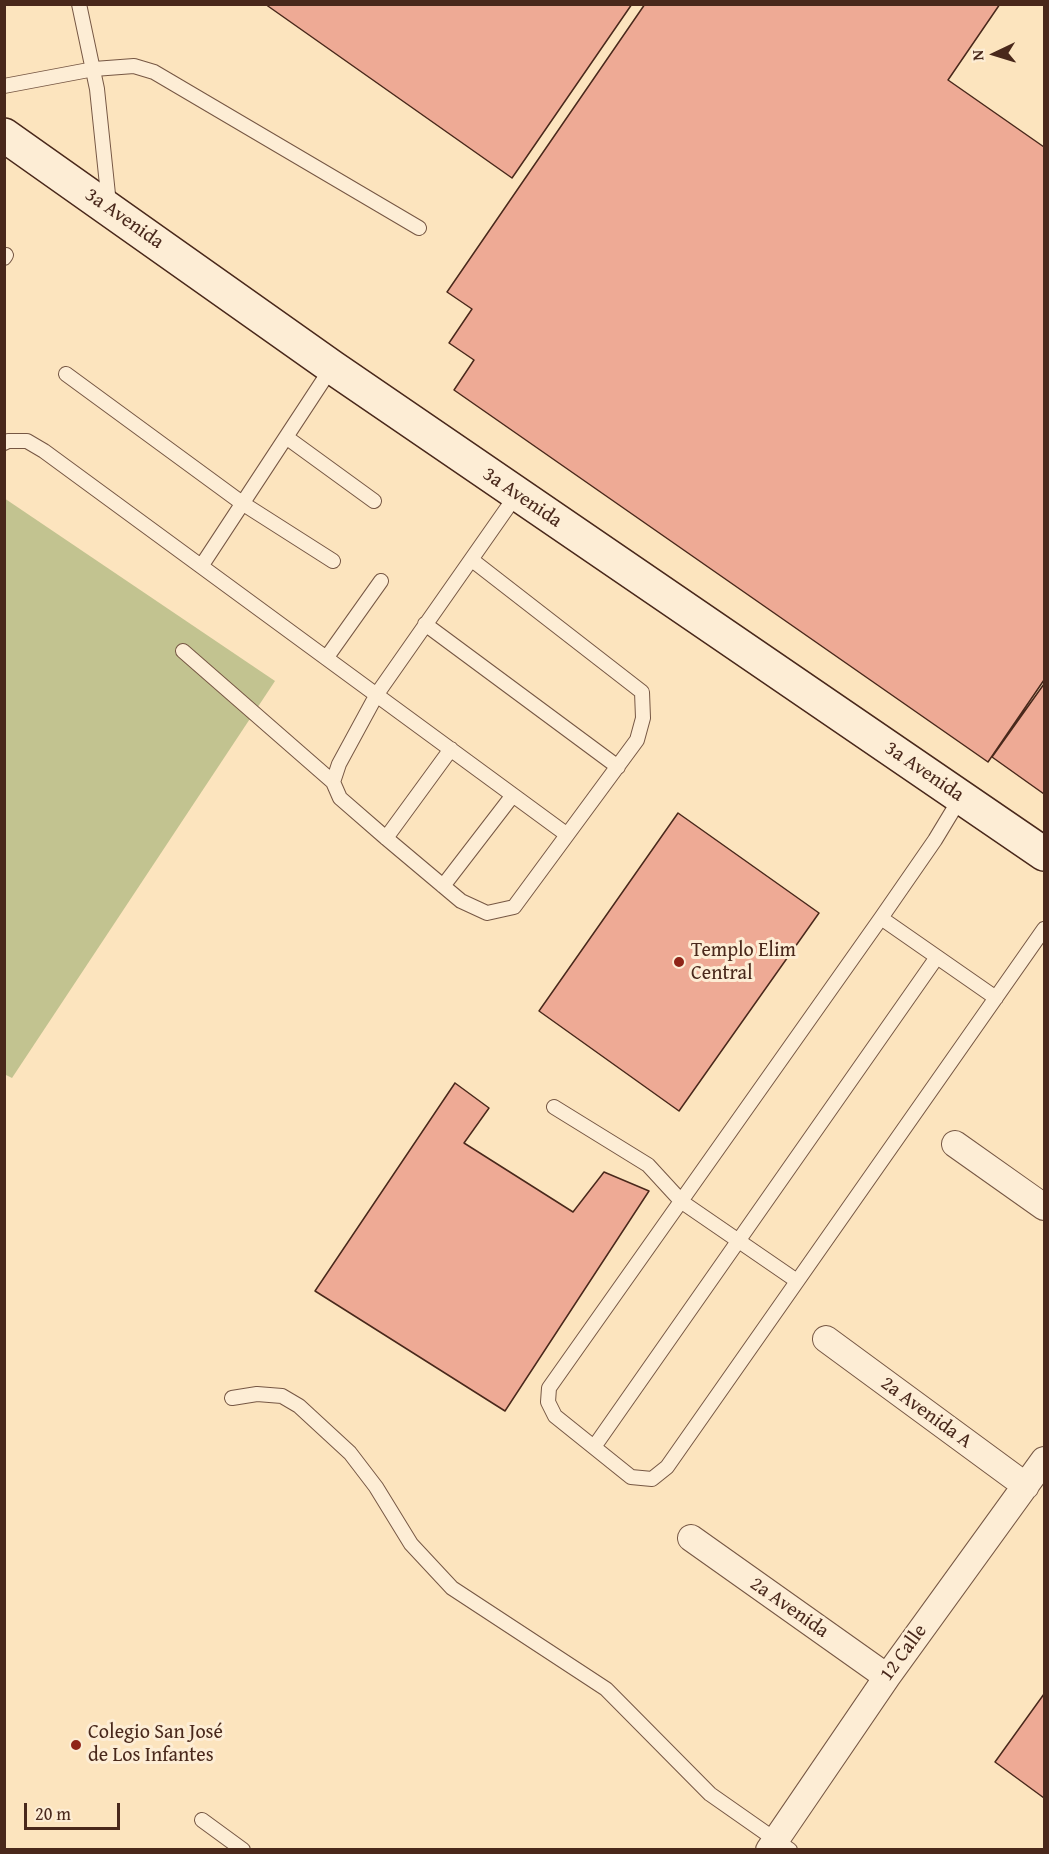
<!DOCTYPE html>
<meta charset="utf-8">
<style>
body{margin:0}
#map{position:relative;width:1049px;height:1854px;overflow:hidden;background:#fce4be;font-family:"Gentium Book Plus",serif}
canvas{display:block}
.frame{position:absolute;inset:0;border:6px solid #49281b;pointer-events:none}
.north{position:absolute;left:965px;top:24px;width:60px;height:60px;-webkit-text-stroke:4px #fdedd5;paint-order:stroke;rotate:266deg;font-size:16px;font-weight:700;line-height:24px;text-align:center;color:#49281b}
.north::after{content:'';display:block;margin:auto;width:21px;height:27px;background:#49281b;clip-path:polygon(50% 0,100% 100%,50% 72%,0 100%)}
.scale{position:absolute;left:24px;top:1803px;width:96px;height:27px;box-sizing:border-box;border:3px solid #49281b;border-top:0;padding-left:8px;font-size:18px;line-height:21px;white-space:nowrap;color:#49281b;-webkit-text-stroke:4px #fdedd5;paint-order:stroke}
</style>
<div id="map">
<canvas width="1049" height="1854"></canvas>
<div class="frame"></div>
<div class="north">N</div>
<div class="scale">20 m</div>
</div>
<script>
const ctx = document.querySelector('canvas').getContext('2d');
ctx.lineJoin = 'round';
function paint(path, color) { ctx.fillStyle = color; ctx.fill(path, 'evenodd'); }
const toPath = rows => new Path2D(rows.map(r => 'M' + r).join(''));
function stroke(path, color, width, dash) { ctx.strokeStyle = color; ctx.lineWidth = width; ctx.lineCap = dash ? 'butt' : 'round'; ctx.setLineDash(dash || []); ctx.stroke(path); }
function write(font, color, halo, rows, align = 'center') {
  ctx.font = font + ' "Gentium Book Plus",serif'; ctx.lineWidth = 6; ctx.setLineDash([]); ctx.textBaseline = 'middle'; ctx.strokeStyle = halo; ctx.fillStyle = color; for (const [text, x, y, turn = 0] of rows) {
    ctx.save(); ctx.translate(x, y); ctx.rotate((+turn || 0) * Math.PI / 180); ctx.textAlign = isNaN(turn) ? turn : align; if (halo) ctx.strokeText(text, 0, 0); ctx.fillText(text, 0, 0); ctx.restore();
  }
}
const green = toPath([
 [4,498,275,681,12,1078,4,1074]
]);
const building = toPath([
 [265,4,632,4,512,178,265,4],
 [645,4,1000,4,948,80,1044,147,1044,680,988,762,454,390,474,360,449,343,472,309,447,292,645,4],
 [1044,684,1044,794,992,757,1044,684],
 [678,813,819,913,679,1111,539,1011,678,813],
 [455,1083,489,1108,464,1143,573,1212,604,1172,649,1191,505,1411,315,1291,455,1083],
 [1044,1694,1044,1798,995,1762,1044,1694]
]);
const lane = toPath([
 [79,4,97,89,109,204],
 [4,86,94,69,134,66,154,72,419,228],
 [4,258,6,255],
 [66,374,242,503,333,561],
 [286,437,374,501],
 [4,443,8,441,27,441,44,451,566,834],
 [472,560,642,692,643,718,637,740,514,907,487,913,461,901,386,838,340,798,333,782,339,764,377,694,517,494],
 [202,565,332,367],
 [425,624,618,767],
 [183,651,333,782],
 [327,657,381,581],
 [961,797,935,840,881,918,549,1388,548,1402,555,1416,631,1477,652,1479,667,1467,1044,929],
 [386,838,451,749],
 [443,886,513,795],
 [881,918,996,998],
 [554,1107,648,1165,682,1202,797,1281],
 [232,1398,257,1394,282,1396,299,1406,350,1453,376,1487,411,1544,452,1588,606,1689,710,1794,790,1850],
 [594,1447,937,957],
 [202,1820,243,1850]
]);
const street = toPath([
 [955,1144,1044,1207],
 [826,1339,1026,1486],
 [691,1538,887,1677],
 [769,1850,887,1677,1044,1460]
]);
const secondary = toPath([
 [4,135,332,367,1044,854]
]);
const markers = [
 [679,962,6,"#8f2418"],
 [76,1745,6,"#8f2418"]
];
const streetNames = [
 ["3a Avenida",124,219,35],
 ["3a Avenida",522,498,34],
 ["3a Avenida",924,772,34],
 ["2a Avenida A",926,1413,36],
 ["2a Avenida",789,1608,35],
 ["12 Calle",904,1653,-54]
];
const poiNames = [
 ["Templo Elim",691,951],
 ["Central",691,974],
 ["Colegio San José",88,1733],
 ["de Los Infantes",88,1756]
];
paint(green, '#c2c390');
paint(building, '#eeaa95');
stroke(building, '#49281b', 1.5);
stroke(lane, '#765744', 16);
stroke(street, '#765744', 28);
stroke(secondary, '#49281b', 36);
stroke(lane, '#fdedd5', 14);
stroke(street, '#fdedd5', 26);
stroke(secondary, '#fdedd5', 33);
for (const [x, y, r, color] of markers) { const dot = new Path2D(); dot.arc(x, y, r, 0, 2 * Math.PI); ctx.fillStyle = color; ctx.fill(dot); stroke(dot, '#fdedd5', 2); }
write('20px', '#49281b', '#fdedd5', streetNames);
write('20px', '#49281b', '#fdedd5', poiNames, 'left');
</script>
